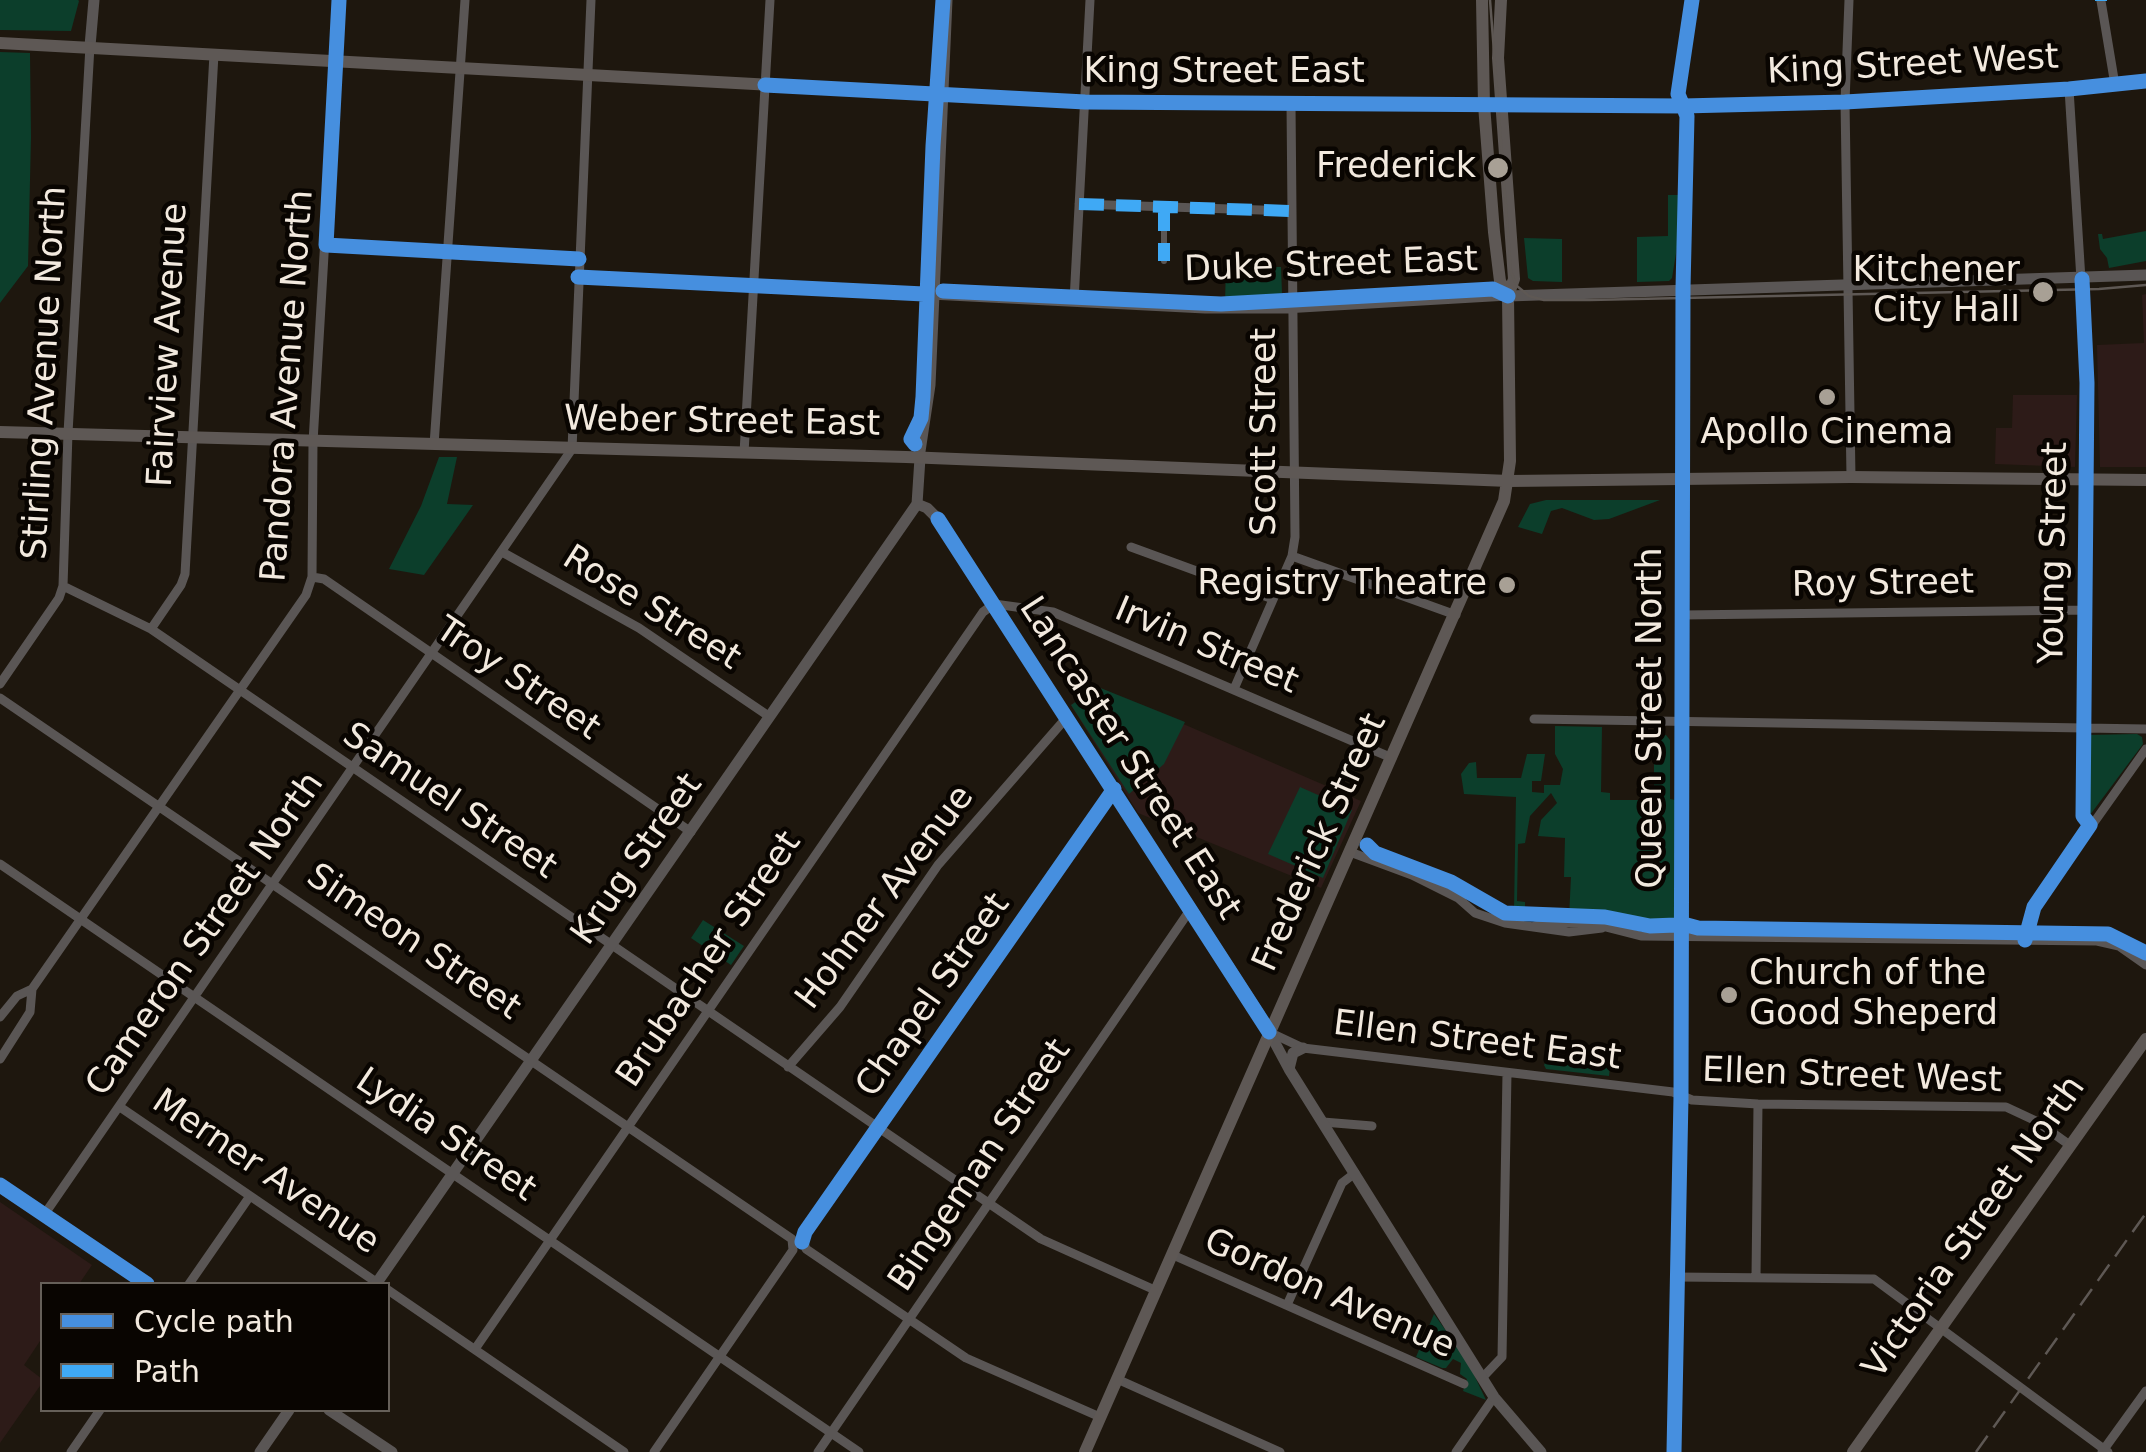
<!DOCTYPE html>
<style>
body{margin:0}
#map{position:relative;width:2146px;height:1452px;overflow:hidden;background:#1e170e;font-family:"DejaVu Sans",sans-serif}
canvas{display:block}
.legend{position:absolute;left:40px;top:1282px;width:350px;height:130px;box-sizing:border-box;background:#090501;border:2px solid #666059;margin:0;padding:12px 18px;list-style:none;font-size:30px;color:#f2e9de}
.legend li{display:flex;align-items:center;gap:20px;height:50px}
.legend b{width:50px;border:2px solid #666059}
</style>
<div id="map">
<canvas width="2146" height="1452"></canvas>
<ul class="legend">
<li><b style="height:12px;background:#468fdf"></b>Cycle path</li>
<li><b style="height:12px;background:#3fa9f5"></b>Path</li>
</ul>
</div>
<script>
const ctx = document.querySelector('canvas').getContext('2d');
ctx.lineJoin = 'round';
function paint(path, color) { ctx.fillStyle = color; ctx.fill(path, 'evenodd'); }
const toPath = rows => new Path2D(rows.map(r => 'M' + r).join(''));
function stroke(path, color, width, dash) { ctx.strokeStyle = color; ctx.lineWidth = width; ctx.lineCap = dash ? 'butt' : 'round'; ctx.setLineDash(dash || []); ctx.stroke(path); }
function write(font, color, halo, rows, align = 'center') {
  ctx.font = font + ' "DejaVu Sans",sans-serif'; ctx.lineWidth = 9; ctx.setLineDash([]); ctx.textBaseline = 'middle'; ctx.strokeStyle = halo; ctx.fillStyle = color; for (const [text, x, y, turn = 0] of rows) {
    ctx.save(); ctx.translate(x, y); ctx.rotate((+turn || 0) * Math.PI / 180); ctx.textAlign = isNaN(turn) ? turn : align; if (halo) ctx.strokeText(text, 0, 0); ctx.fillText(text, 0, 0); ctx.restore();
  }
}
const education = toPath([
 [2146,294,2146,467,2100,467,2097,345,2144,343,2142,295],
 [2013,395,2077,395,2075,467,1995,464,1996,428,2012,428],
 [1098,687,1361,801,1321,888,1138,813,1071,705],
 [0,1202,92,1265,79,1284,42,1284,42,1338,24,1365,42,1379,42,1383,0,1443]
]);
const green = toPath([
 [0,0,78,0,79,1,71,31,0,30],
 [0,52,30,53,31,137,28,266,0,303],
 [1668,195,1679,195,1679,235,1672,278,1669,281,1637,282,1637,237,1668,236],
 [2146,231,2146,261,2109,268,2107,258,2100,249,2098,234,2102,234,2103,239],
 [1524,238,1562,239,1562,282,1533,281,1528,278],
 [1226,266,1281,267,1282,293,1276,296,1242,296,1225,302],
 [439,457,457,457,447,504,473,505,424,575,389,569,421,506],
 [1546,500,1660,500,1609,519,1594,520,1562,508,1551,511,1542,534,1518,527,1530,504],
 [1098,687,1185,722,1164,764,1129,794,1071,705],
 [1555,726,1602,727,1601,792,1610,793,1610,800,1654,800,1654,737,1666,735,1670,740,1670,799,1675,800,1674,918,1671,925,1650,926,1605,917,1569,917,1571,877,1564,877,1565,838,1538,836,1541,820,1557,803,1551,793,1530,816,1525,843,1518,844,1517,901,1525,902,1525,913,1510,911,1514,909,1516,797,1464,794,1461,774,1469,763,1476,762,1477,778,1521,778,1527,754,1545,754,1541,781,1532,781,1532,792,1544,793,1544,785,1560,785,1563,769,1555,754],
 [2137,734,2142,737,2143,744,2090,815,2086,811,2089,735],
 [1300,787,1352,810,1323,878,1268,854],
 [703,920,744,946,731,965,691,938],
 [1584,1051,1594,1055,1610,1067,1609,1076,1546,1069,1544,1065,1549,1056,1558,1059],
 [1434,1314,1467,1360,1486,1400,1463,1391,1467,1379,1460,1374,1461,1363,1453,1359,1446,1368,1442,1368,1416,1357]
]);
const pedestrian = toPath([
 [1164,206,1164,261]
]);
const minor = toPath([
 [1849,0,1845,102,1851,477],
 [2101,1,2115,85],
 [2069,89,2087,375,2083,816,2090,825],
 [1079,204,1291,211],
 [326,245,579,259],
 [578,277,1205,309,1284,309,1508,296],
 [1074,301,1090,0],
 [434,445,465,0],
 [744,453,770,0],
 [920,458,931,385,948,0],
 [1131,547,1273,599],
 [502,552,639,628,770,717],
 [1292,556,1456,615],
 [312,577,324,579,691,832],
 [63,586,151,629,1041,1239,1157,1291],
 [1683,615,2084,610],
 [151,629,181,585,185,574,214,54],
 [0,684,59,598,63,586,68,433,90,46],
 [1234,689,1292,556,1295,537,1291,104],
 [0,698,792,1239,793,1250,654,1452],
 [1534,719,2146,729],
 [1350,852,1412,875,1462,900],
 [0,864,859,1452],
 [1458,898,1475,913,1505,923,1569,932,1602,928],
 [1535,926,1548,922,1590,923,1641,936,2097,941,2119,946,2146,965],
 [2025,940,2034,907,2146,749],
 [0,1017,17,996,32,989,306,595,312,577,313,442,339,0],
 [1269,1032,1303,1048,1673,1092,1692,1100,1758,1104,2006,1107,2036,1121,2071,1146],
 [0,1059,30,1012,32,989],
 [788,1067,840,1007,938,865,1067,717],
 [120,1107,379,1284],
 [1323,1122,1372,1126],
 [44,1215,572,449,591,0],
 [1173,1255,1464,1384],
 [1677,1277,1874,1279,2108,1452],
 [1756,1277,1758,1104],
 [189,1284,250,1196],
 [388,1290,624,1452],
 [1287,1305,1342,1183,1355,1173],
 [475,1349,983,612,994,604,1053,612,1392,758],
 [1483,1377,1502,1357,1507,1073],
 [1117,1379,1280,1452],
 [1100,1417,966,1358,806,1249,802,1236,1114,789],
 [71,1452,100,1410],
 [818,1452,1190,910],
 [1456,1452,1494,1397],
 [2102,1452,2146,1391]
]);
const tertiary = toPath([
 [90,46,94,0],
 [1508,296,2146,275],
 [917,504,927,508,938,519,994,604,1260,1015,1289,1069,1494,1397,1541,1452],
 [1289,1069,1293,1053,1303,1048],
 [0,1185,147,1284],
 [376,1284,917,504,920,458],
 [329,1410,392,1452],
 [260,1452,289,1410],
 [1674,1452,1681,1097,1683,288,1687,116,1678,94,1692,0]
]);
const secondary = toPath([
 [1482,0,1484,105,1494,232,1500,281,1508,296],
 [0,43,1085,102,1683,106,1845,102,2069,89,2146,81],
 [0,432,906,457,1509,481,1851,477,2146,480],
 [1085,1452,1504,501,1510,461,1508,296,1514,279,1498,58,1501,0],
 [1853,1452,2146,1039]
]);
const tram = toPath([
 [1490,0,1511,272,1517,286,1529,296,1544,300,1590,300,2099,289,2146,285]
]);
const rail = toPath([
 [1976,1452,2146,1213]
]);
const quiet = toPath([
 [2101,0,2101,1],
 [1079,204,1291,211],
 [1164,206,1164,261]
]);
const cycleway = toPath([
 [339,0,326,245,579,259],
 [765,85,1085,102,1683,106,1845,102,2069,89,2146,81],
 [578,277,924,294],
 [943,291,1221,304,1493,289,1508,296],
 [915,444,911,439,921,418,923,397,933,146,943,0],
 [938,519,1269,1032],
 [1367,845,1375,853,1451,882,1505,913,1605,917,1650,926,1676,925],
 [1687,925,1698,928,2108,934,2146,953],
 [2025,940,2034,907,2090,825,2083,816,2087,383,2082,279],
 [0,1185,147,1284],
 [802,1242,805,1232,1114,789],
 [1674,1452,1681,1097,1683,288,1687,116,1678,94,1692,0]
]);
const markers = [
 [1498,168,12,"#a8a095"],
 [2043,292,12,"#a8a095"],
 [1827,397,10,"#a8a095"],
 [1507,585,10,"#a8a095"],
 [1729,995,10,"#a8a095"]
];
const streetNames = [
 ["King Street West",1913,66,-3],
 ["King Street East",1224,73],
 ["Duke Street East",1331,266,-2],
 ["Fairview Avenue",169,345,-87],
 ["Stirling Avenue North",46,373,-87],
 ["Pandora Avenue North",289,386,-86],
 ["Weber Street East",722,423,1],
 ["Scott Street",1266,432,-90],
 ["Young Street",2055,553,-89],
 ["Roy Street",1883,585,-1],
 ["Rose Street",651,609,32],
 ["Irvin Street",1206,647,23],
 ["Troy Street",517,680,34],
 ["Queen Street North",1652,718,-90],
 ["Lancaster Street East",1129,759,57],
 ["Samuel Street",449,802,34],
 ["Frederick Street",1321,843,-66],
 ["Krug Street",638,860,-55],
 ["Hohner Avenue",886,898,-53],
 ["Cameron Street North",206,935,-55],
 ["Simeon Street",413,943,34],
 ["Brubacher Street",710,960,-56],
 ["Chapel Street",934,996,-55],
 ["Ellen Street East",1477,1042,7],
 ["Ellen Street West",1852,1077,2],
 ["Lydia Street",445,1136,34],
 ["Bingeman Street",981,1166,-56],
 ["Merner Avenue",265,1173,34],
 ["Victoria Street North",1975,1228,-55],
 ["Gordon Avenue",1329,1295,24]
];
const poiNames = [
 ["Frederick",1476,168],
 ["Kitchener",2020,272],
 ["City Hall",2020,312],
 ["Apollo Cinema",1827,434,"center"],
 ["Registry Theatre",1487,585],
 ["Church of the",1749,975,"left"],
 ["Good Sheperd",1749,1015,"left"]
];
paint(education, '#2d1b18');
paint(green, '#0c3e2b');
stroke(pedestrian, '#5a5655', 6);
stroke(minor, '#5a5655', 9);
stroke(tertiary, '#5a5655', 11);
stroke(secondary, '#5e5855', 12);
stroke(tram, '#5e5854', 2.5);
stroke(rail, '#5e5854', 2.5, [20, 10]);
stroke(quiet, '#3fa9f5', 12, [25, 12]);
stroke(cycleway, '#468fdf', 15);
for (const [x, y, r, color] of markers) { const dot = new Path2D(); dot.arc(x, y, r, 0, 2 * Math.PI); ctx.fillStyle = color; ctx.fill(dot); stroke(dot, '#090501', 4); }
write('35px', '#f2e9de', '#090501', streetNames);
write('35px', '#f2e9de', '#090501', poiNames, 'right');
</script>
